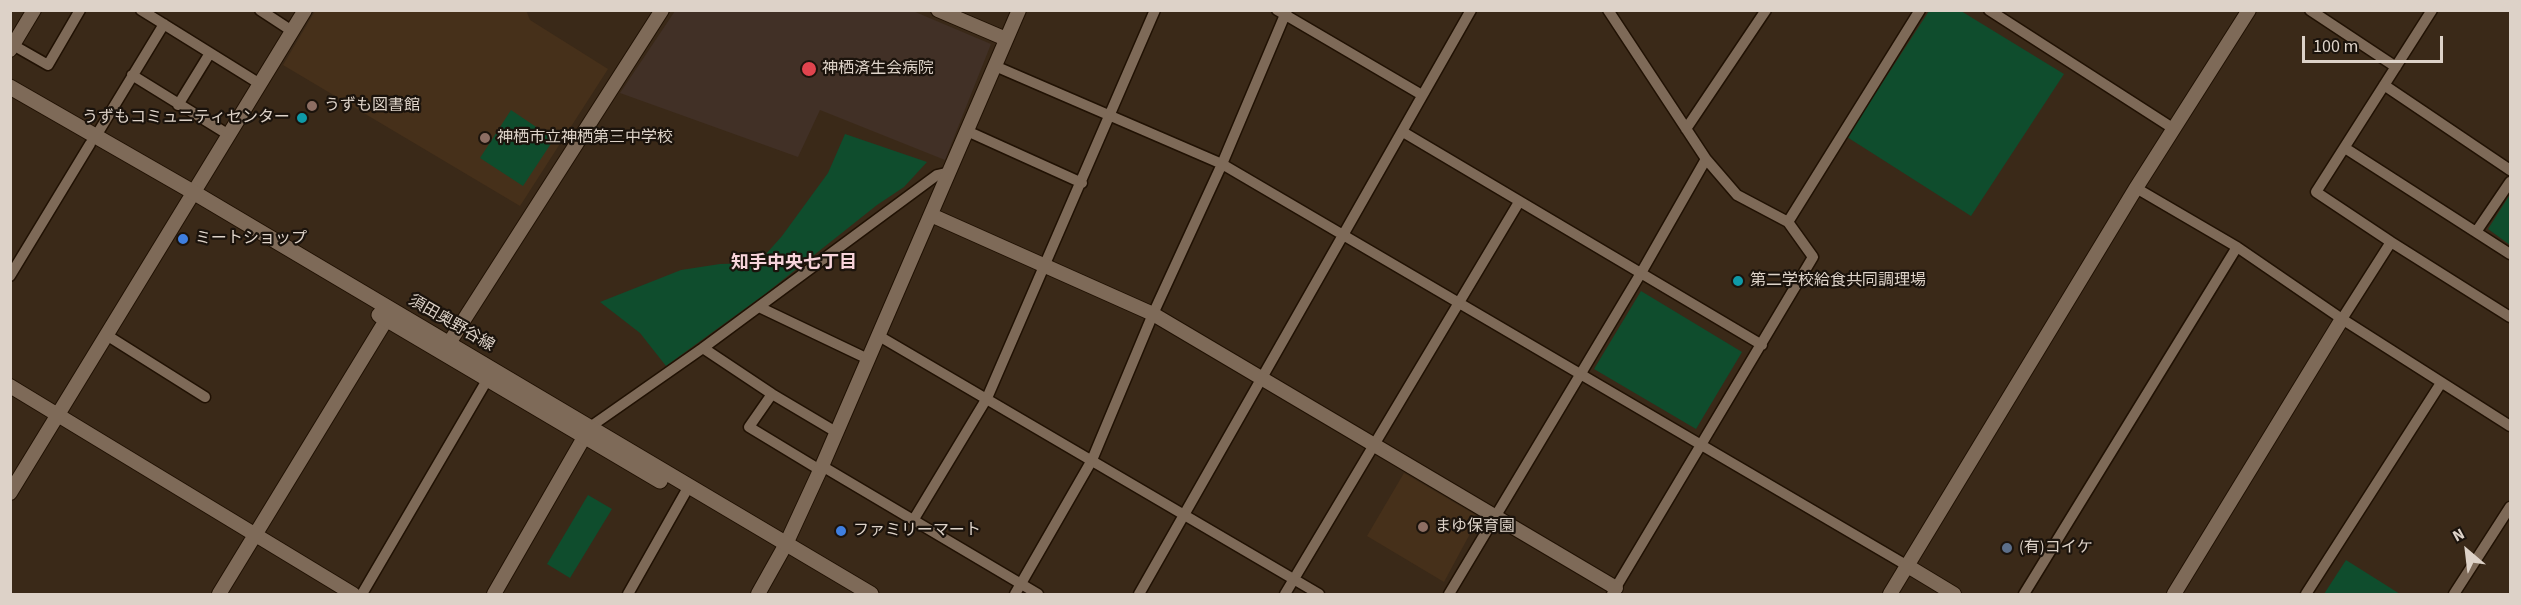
<!DOCTYPE html>
<meta charset="utf-8">
<style>
body{margin:0}
#map{position:relative;width:2521px;height:605px;overflow:hidden;background:#3a2918;font-family:"Source Sans 3",sans-serif}
canvas{display:block}
.frame{position:absolute;inset:0;border:12px solid #ddd2c8;pointer-events:none}
.north{position:absolute;left:2437px;top:521px;width:60px;height:60px;-webkit-text-stroke:4px #1b130c;paint-order:stroke;rotate:332deg;font-size:16px;font-weight:700;line-height:24px;text-align:center;color:#ddd2c8}
.north::after{content:'';display:block;margin:auto;width:21px;height:27px;background:#ddd2c8;clip-path:polygon(50% 0,100% 100%,50% 72%,0 100%)}
.scale{position:absolute;left:2302px;top:36px;width:141px;height:27px;box-sizing:border-box;border:3px solid #ddd2c8;border-top:0;padding-left:8px;font-size:18px;line-height:21px;white-space:nowrap;color:#ddd2c8;-webkit-text-stroke:4px #1b130c;paint-order:stroke}
</style>
<div id="map">
<canvas width="2521" height="605"></canvas>
<div class="frame"></div>
<div class="north">N</div>
<div class="scale">100 m</div>
</div>
<script>
const ctx = document.querySelector('canvas').getContext('2d');
ctx.lineJoin = 'round';
function paint(path, color) { ctx.fillStyle = color; ctx.fill(path, 'evenodd'); }
const toPath = rows => new Path2D(rows.map(r => 'M' + r).join(''));
function stroke(path, color, width, dash) { ctx.strokeStyle = color; ctx.lineWidth = width; ctx.lineCap = dash ? 'butt' : 'round'; ctx.setLineDash(dash || []); ctx.stroke(path); }
function write(font, color, halo, rows, align = 'center') {
  ctx.font = font + ' "Source Sans 3","Noto Sans JP",sans-serif'; ctx.lineWidth = 4.5; ctx.setLineDash([]); ctx.textBaseline = 'middle'; ctx.strokeStyle = halo; ctx.fillStyle = color; for (const [text, x, y, turn = 0] of rows) {
    ctx.save(); ctx.translate(x, y); ctx.rotate((+turn || 0) * Math.PI / 180); ctx.textAlign = isNaN(turn) ? turn : align; if (halo) ctx.strokeText(text, 0, 0); ctx.fillText(text, 0, 0); ctx.restore();
  }
}
const built = toPath([
 [526,10,530,20,608,69,520,206,283,65,315,11],
 [1404,473,1479,517,1444,582,1367,536]
]);
const medical = toPath([
 [675,11,913,11,991,44,945,160,820,110,798,157,620,93]
]);
const green = toPath([
 [1929,11,1961,11,2064,74,1971,216,1847,137],
 [511,110,554,139,523,186,480,158],
 [845,134,927,162,904,187,877,205,765,294,666,366,640,333,600,302,681,270,720,264,758,263,782,236,828,173],
 [2509,196,2510,197,2510,245,2488,229],
 [1641,291,1742,352,1696,429,1594,369],
 [588,495,612,509,570,578,547,564],
 [2346,560,2400,594,2324,594]
]);
const minor = toPath([
 [141,10,260,84],
 [260,10,292,31],
 [1277,10,1422,95],
 [1608,10,1706,159,1737,195,1788,222,1813,257,1612,594],
 [1989,10,2174,129],
 [2310,10,2396,67],
 [2432,10,2316,192,2391,242,2510,317],
 [13,45,48,65,80,10],
 [995,66,1222,164,1906,565],
 [132,75,229,135],
 [2384,85,2510,170],
 [178,105,210,53],
 [1686,129,1766,10],
 [967,131,1082,183],
 [1403,132,1762,345],
 [96,136,164,24],
 [2345,148,2510,254],
 [2136,188,2237,247,2342,319,2510,426],
 [1788,222,1920,10],
 [2476,232,2510,182],
 [10,276,90,144],
 [759,307,868,359],
 [2342,319,2391,242],
 [108,336,205,397],
 [879,336,1319,594],
 [703,348,772,394,836,432],
 [772,394,749,427,820,470],
 [590,427,703,348,937,175,950,172],
 [822,466,1038,594],
 [914,519,987,398,1155,10],
 [362,594,490,375],
 [628,594,689,486],
 [1015,594,1092,460,1153,314,1222,164,1287,10],
 [1139,594,1471,10],
 [1285,594,1519,202],
 [1449,594,1641,273,1706,159],
 [2024,594,2237,247],
 [2306,594,2441,383],
 [2454,594,2510,507]
]);
const tertiary = toPath([
 [938,10,1006,39],
 [10,50,34,10],
 [931,215,1153,314,1616,588],
 [444,351,662,10],
 [10,386,353,594],
 [10,493,305,10],
 [1906,565,1954,594],
 [219,594,391,312],
 [494,594,590,427],
 [758,594,786,544,822,466,1019,10],
 [1890,594,2136,188,2249,10],
 [2174,594,2342,319]
]);
const secondary = toPath([
 [10,87,193,192,871,594],
 [379,315,660,481]
]);
const markers = [
 [809,69,8,"#e0444e"],
 [312,106,6,"#8d6e63"],
 [302,118,6,"#0f9aa8"],
 [485,138,6,"#8d6e63"],
 [183,239,6,"#3f7fe0"],
 [1738,281,6,"#0f9aa8"],
 [1423,527,6,"#8d6e63"],
 [841,531,6,"#3f7fe0"],
 [2007,548,6,"#5c6f8a"]
];
const poiNames = [
 ["神栖済生会病院",822,69],
 ["うずも図書館",324,106],
 ["うずもコミュニティセンター",290,118,"right"],
 ["神栖市立神栖第三中学校",497,138],
 ["ミートショップ",195,239],
 ["第二学校給食共同調理場",1750,281],
 ["まゆ保育園",1435,527],
 ["ファミリーマート",853,531],
 ["(有)コイケ",2019,548]
];
const streetNames = [
 ["須田奥野谷線",451,324,30]
];
const neighbourhoodNames = [
 ["知手中央七丁目",794,264]
];
paint(built, '#46301a');
paint(medical, '#413026');
paint(green, '#0f4d2d');
stroke(minor, '#201103', 13);
stroke(tertiary, '#201103', 16);
stroke(secondary, '#201103', 17);
stroke(minor, '#7e6a58', 10);
stroke(tertiary, '#7e6a58', 14);
stroke(secondary, '#7e6a58', 15);
for (const [x, y, r, color] of markers) { const dot = new Path2D(); dot.arc(x, y, r, 0, 2 * Math.PI); ctx.fillStyle = color; ctx.fill(dot); stroke(dot, '#1b130c', 2); }
write('16px', '#ddd2c8', '#1b130c', poiNames, 'left');
write('16px', '#ddd2c8', '#1b130c', streetNames);
write('bold 18px', '#f7d4db', '#1b130c', neighbourhoodNames);
</script>
